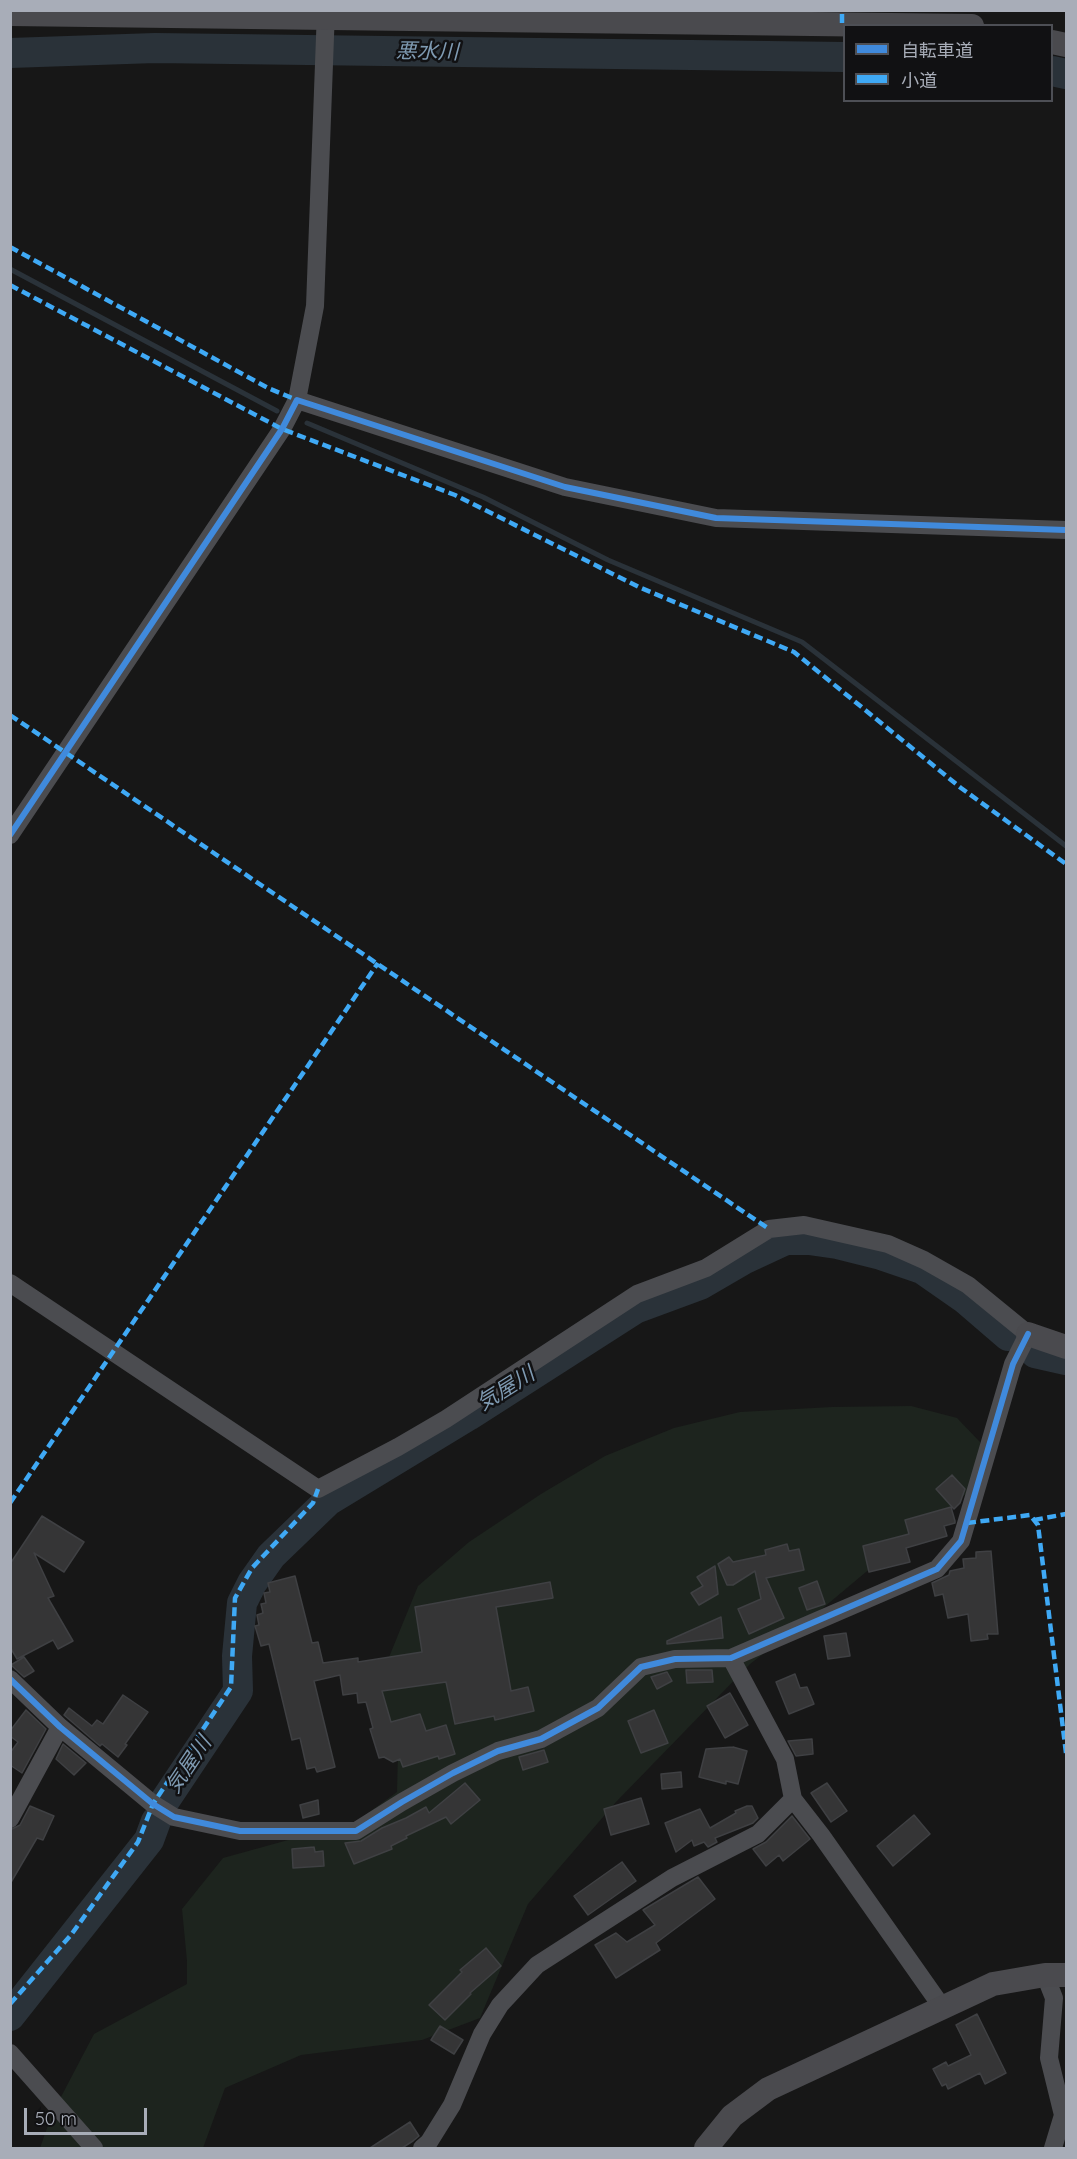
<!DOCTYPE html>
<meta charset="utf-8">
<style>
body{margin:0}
#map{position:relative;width:1077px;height:2159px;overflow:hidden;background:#171717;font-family:Quicksand,"Noto Sans JP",sans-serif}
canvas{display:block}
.frame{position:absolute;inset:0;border:12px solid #a8adb8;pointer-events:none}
.legend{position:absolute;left:843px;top:24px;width:210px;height:78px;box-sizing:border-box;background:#111113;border:2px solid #4d4f55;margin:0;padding:8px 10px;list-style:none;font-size:18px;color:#a8adb8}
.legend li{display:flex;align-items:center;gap:12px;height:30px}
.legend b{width:30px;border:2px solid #4d4f55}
.scale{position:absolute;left:24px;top:2108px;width:123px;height:27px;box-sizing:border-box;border:3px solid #a8adb8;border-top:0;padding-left:8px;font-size:18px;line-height:21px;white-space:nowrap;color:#a8adb8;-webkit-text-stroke:4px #111113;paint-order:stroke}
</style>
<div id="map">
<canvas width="1077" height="2159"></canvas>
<div class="frame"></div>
<ul class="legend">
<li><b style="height:8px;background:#408adc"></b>自転車道</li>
<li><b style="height:8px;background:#3fa9f5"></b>小道</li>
</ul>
<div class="scale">50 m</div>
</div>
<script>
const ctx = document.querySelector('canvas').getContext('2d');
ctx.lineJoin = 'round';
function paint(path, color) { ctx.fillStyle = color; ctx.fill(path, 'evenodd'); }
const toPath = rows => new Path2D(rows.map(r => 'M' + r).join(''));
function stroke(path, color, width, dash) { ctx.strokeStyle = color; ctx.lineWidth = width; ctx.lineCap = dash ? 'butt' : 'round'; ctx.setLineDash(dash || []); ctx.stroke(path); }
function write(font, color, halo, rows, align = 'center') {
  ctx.font = font + ' Quicksand,"Noto Sans JP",sans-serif'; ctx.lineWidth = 5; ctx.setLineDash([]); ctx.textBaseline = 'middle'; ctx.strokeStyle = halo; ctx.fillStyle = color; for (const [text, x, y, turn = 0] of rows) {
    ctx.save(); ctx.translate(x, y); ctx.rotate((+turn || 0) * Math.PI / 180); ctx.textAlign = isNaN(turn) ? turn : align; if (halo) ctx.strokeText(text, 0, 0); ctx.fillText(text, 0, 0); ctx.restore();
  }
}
const green = toPath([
 [911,1406,957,1418,980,1442,980,1482,933,1522,866,1572,817,1613,750,1664,616,1802,528,1904,480,2018,422,2040,301,2055,225,2088,203,2148,40,2148,52,2114,94,2034,187,1984,187,1961,182,1909,223,1858,357,1821,397,1792,398,1752,376,1689,418,1586,469,1542,541,1494,605,1456,674,1428,740,1412,832,1407]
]);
const stream = toPath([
 [10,269,277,411],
 [307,423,483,497,608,560,802,642,1066,846]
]);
const river = toPath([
 [10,53,155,48,844,57],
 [1052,71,1066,74],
 [1035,1353,1066,1360],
 [164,1802,238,1691,237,1656,242,1603,252,1583,271,1556,328,1501,468,1416,635,1309,700,1285,743,1260,786,1240,809,1240,837,1244,881,1255,922,1269,965,1299,1008,1336],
 [10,2016,149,1840,156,1821]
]);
const building = toPath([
 [952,1475,965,1489,960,1503,954,1509,936,1489,952,1475],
 [951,1507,955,1521,955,1523,944,1526,947,1536,906,1548,910,1562,869,1572,863,1546,909,1534,905,1520,951,1507],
 [42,1516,84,1542,64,1572,34,1553,54,1596,48,1598,73,1641,58,1649,53,1640,17,1659,10,1647,10,1564,42,1516],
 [787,1544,789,1551,799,1549,804,1570,766,1578,784,1618,749,1634,738,1609,761,1599,755,1571,733,1585,727,1585,718,1564,729,1557,733,1562,766,1555,765,1550,787,1544],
 [991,1551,998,1634,987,1634,988,1639,971,1641,968,1614,948,1618,943,1594,935,1596,932,1583,949,1575,950,1571,964,1568,963,1559,976,1558,976,1552,991,1551],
 [715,1566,718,1594,699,1605,691,1593,703,1586,697,1577,715,1566],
 [295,1576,312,1643,318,1642,323,1663,358,1658,358,1662,422,1652,415,1607,550,1582,553,1598,496,1607,511,1691,528,1687,534,1711,495,1720,494,1716,455,1724,446,1682,382,1691,391,1722,420,1714,426,1731,446,1725,455,1754,439,1759,438,1756,403,1767,400,1759,393,1762,384,1757,379,1758,370,1729,373,1728,366,1702,358,1703,357,1693,343,1695,340,1675,314,1681,335,1767,317,1772,315,1767,307,1769,300,1738,292,1740,269,1644,261,1646,255,1626,259,1625,257,1615,263,1613,261,1604,266,1603,264,1593,270,1592,268,1583,295,1576],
 [817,1581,825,1604,807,1610,799,1588,817,1581],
 [721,1617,723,1638,667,1644,667,1641,721,1617],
 [846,1633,850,1656,828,1659,824,1636,846,1633],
 [24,1657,34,1671,24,1677,11,1665,24,1657],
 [686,1670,712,1670,713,1682,687,1683,686,1670],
 [667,1672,672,1681,657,1689,651,1677,667,1672],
 [795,1674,800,1688,807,1687,814,1704,789,1714,776,1682,795,1674],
 [730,1693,748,1725,725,1738,707,1706,730,1693],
 [123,1695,148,1712,125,1744,127,1745,118,1757,102,1744,100,1746,64,1715,69,1708,92,1726,97,1720,103,1724,123,1695],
 [26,1710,46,1729,22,1773,10,1765,10,1753,18,1742,10,1736,10,1731,26,1710],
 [654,1710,668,1743,641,1753,628,1721,654,1710],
 [812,1739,813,1754,796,1756,788,1741,812,1739],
 [63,1744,86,1763,74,1775,56,1759,63,1744],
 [733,1747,747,1751,738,1784,726,1781,726,1784,699,1777,706,1749,733,1747],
 [544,1750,548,1762,523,1770,519,1757,544,1750],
 [681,1772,682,1787,662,1789,661,1774,681,1772],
 [465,1783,480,1800,451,1824,446,1817,406,1836,407,1838,391,1846,392,1849,354,1864,345,1843,361,1841,382,1828,406,1818,426,1807,429,1813,465,1783],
 [827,1783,847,1811,831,1822,811,1793,827,1783],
 [641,1798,649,1824,611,1835,604,1809,641,1798],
 [318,1800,319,1814,303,1818,300,1805,318,1800],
 [30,1806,54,1816,43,1840,37,1838,10,1884,10,1830,20,1825,30,1806],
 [747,1806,752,1806,758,1818,753,1823,715,1838,717,1842,708,1847,704,1842,694,1846,692,1840,676,1852,665,1823,700,1809,710,1828,736,1813,735,1811,747,1806],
 [914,1815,930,1834,893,1866,877,1846,914,1815],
 [792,1816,810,1839,783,1861,779,1855,766,1866,753,1849,766,1842,792,1816],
 [314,1847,315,1852,323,1851,324,1866,293,1868,292,1849,314,1847],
 [622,1862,636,1881,588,1915,574,1896,622,1862],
 [698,1877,715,1899,656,1943,660,1950,616,1978,595,1945,616,1933,627,1942,655,1925,643,1910,698,1877],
 [486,1948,501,1966,470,1993,471,1994,445,2020,429,2005,462,1972,460,1970,486,1948],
 [977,2014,1006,2073,985,2084,980,2073,948,2089,946,2084,942,2086,933,2069,946,2062,948,2066,971,2055,956,2025,977,2014],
 [440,2026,463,2040,454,2054,431,2040,440,2026],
 [410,2122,419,2136,413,2141,402,2148,370,2148,410,2122]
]);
const street = toPath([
 [297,400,315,306,326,10],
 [10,835,282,429,297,400,565,487,716,518,1066,530],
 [10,1283,318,1489,398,1447,446,1419,637,1294,706,1268,769,1229,804,1225,888,1244,924,1260,968,1285,1028,1334,1013,1364,961,1541,937,1569,731,1658,675,1659,641,1667,598,1708,541,1739,498,1751,453,1773,402,1802,356,1831,240,1831,174,1817,153,1804,60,1727,10,1679],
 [731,1658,785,1759,793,1799,821,1835,942,2007],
 [10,1819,60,1727],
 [1045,1975,1054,1998,1049,2058,1063,2115,1053,2148],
 [10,2053,94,2148],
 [422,2148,429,2142,452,2105,482,2034,500,2005,537,1965,672,1878,758,1834,793,1799]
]);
const secondary = toPath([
 [10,14,972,26],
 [1052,42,1066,45],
 [1028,1334,1066,1347],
 [706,2148,732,2116,768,2089,993,1984,1045,1975,1066,1975]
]);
const quiet = toPath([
 [842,23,842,10],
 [10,247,268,388,297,400],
 [10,285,282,429,455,495,641,588,794,652,961,788,1066,864],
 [10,715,769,1229],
 [10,1503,378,963],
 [1034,1520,1066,1514],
 [967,1523,1030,1515,1038,1525,1066,1753],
 [10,2004,71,1935,138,1842,153,1804,231,1687,235,1598,252,1568,313,1503,318,1489]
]);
const cycleway = toPath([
 [10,835,282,429,297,400,565,487,716,518,1066,530],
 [10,1679,60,1727,153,1804,174,1817,240,1831,356,1831,402,1802,453,1773,498,1751,541,1739,598,1708,641,1667,675,1659,731,1658,937,1569,961,1541,1013,1364,1028,1334]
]);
const waterNames = [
 ["悪水川",427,52,1],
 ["気屋川",506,1389,-32],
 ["気屋川",189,1765,-56]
];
paint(green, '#1d241e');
stroke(stream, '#2a3239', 5);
stroke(river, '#2a3239', 30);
paint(building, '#353536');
stroke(building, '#3f4043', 1.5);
stroke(street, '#4b4c50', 18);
stroke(secondary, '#4a4a4e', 24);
stroke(quiet, '#3fa9f5', 4.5, [9, 4.5]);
stroke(cycleway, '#408adc', 6);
write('italic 21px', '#7f9bb3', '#111113', waterNames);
</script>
